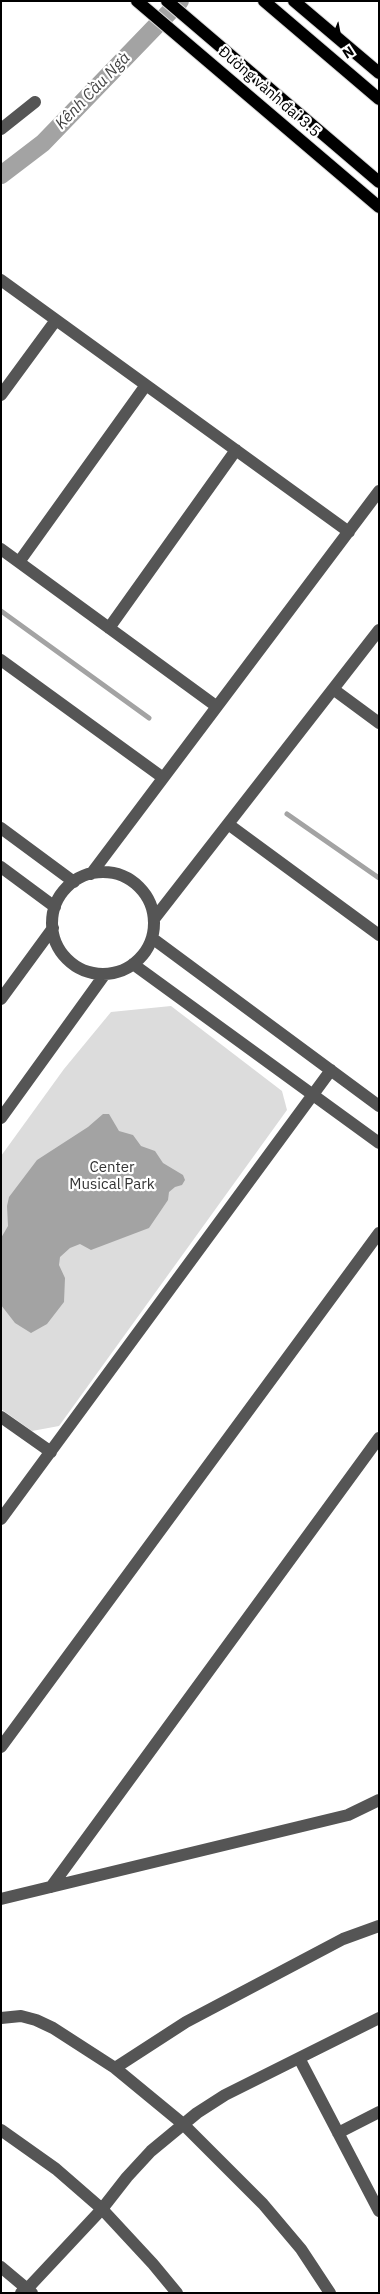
<!DOCTYPE html>
<meta charset="utf-8">
<style>
body{margin:0}
#map{position:relative;width:380px;height:2294px;overflow:hidden;background:#fff;font-family:"IBM Plex Sans",sans-serif}
canvas{display:block}
.frame{position:absolute;inset:0;border:2px solid #000;pointer-events:none}
.north{position:absolute;left:315px;top:15px;width:50px;height:50px;-webkit-text-stroke:4px #fff;paint-order:stroke;rotate:147deg;font-size:14px;font-weight:700;line-height:20px;text-align:center;color:#000}
.north::after{content:'';display:block;margin:auto;width:18px;height:22px;background:#000;clip-path:polygon(50% 0,100% 100%,50% 72%,0 100%)}
</style>
<div id="map">
<canvas width="380" height="2294"></canvas>
<div class="frame"></div>
<div class="north">N</div>
</div>
<script>
const ctx = document.querySelector('canvas').getContext('2d');
ctx.lineJoin = 'round';
function paint(path, color) { ctx.fillStyle = color; ctx.fill(path, 'evenodd'); }
const toPath = rows => new Path2D(rows.map(r => 'M' + r).join(''));
function stroke(path, color, width, dash) { ctx.strokeStyle = color; ctx.lineWidth = width; ctx.lineCap = dash ? 'butt' : 'round'; ctx.setLineDash(dash || []); ctx.stroke(path); }
function write(font, color, halo, rows, align = 'center') {
  ctx.font = font + ' "IBM Plex Sans",sans-serif'; ctx.lineWidth = 4.5; ctx.setLineDash([]); ctx.textBaseline = 'middle'; ctx.strokeStyle = halo; ctx.fillStyle = color; for (const [text, x, y, turn = 0] of rows) {
    ctx.save(); ctx.translate(x, y); ctx.rotate((+turn || 0) * Math.PI / 180); ctx.textAlign = isNaN(turn) ? turn : align; if (halo) ctx.strokeText(text, 0, 0); ctx.fillText(text, 0, 0); ctx.restore();
  }
}
const green = toPath([
 [171,1006,282,1091,287,1110,59,1426,32,1431,1,1409,1,1156,64,1069,111,1012]
]);
const water = toPath([
 [103,1114,109,1114,119,1131,133,1135,141,1146,155,1151,163,1163,183,1175,185,1180,182,1185,175,1187,169,1192,168,1200,149,1228,91,1250,80,1244,70,1248,60,1257,59,1265,65,1278,64,1302,47,1324,31,1333,15,1323,1,1305,1,1238,8,1226,7,1206,9,1197,37,1160,88,1127]
]);
const stream = toPath([
 [1,611,149,718],
 [287,814,379,878]
]);
const canal = toPath([
 [1,175,43,143,180,1]
]);
const minor = toPath([
 [1,129,35,102],
 [1,280,349,532],
 [1,395,56,320],
 [1,549,216,706],
 [19,562,146,385],
 [109,628,236,450],
 [1,660,162,777],
 [333,689,379,723],
 [228,824,379,935],
 [1,828,74,882],
 [1,867,55,907],
 '52 923a51 51 0 1 1 102 0a51 51 0 1 1-102 0Z',
 [91,874,379,491],
 [154,919,379,630],
 [152,938,379,1106],
 [133,964,379,1143],
 [1,999,53,928],
 [1,1118,105,974],
 [1,1417,51,1452],
 [1,1519,331,1070],
 [1,1747,379,1233],
 [51,1887,379,1438],
 [1,1899,348,1815,379,1800],
 [1,2018,21,2016,36,2020,53,2028,115,2068,183,2124,263,2204,301,2249,330,2293],
 [299,2058,379,2211],
 [115,2068,186,2022,343,1939,379,1926],
 [1,2130,56,2169,102,2209,153,2264,177,2293],
 [338,2133,379,2112],
 [1,2267,32,2293],
 [21,2293,28,2288,102,2209,127,2177,151,2151,197,2113,225,2095,379,2018]
]);
const major = toPath([
 [137,1,379,207],
 [167,1,379,182],
 [264,1,379,99],
 [294,1,379,73]
]);
const streetNames = [
 ["Đường vành đai 3.5",269,92,41]
];
const parkNames = [
 ["Center",112,1168],
 ["Musical Park",112,1185]
];
const waterNames = [
 ["Kênh Cầu Ngà",93,91,-46]
];
paint(green, '#dcdcdc');
paint(water, '#a3a3a3');
stroke(stream, '#a3a3a3', 5);
stroke(canal, '#a3a3a3', 18);
stroke(major, '#dbdbdb', 14);
stroke(minor, '#555', 12);
stroke(major, '#000', 12);
write('15px', '#000', '#fff', streetNames);
write('15px', '#333', '#fff', parkNames);
write('italic 16px', '#444', '#fff', waterNames);
</script>
